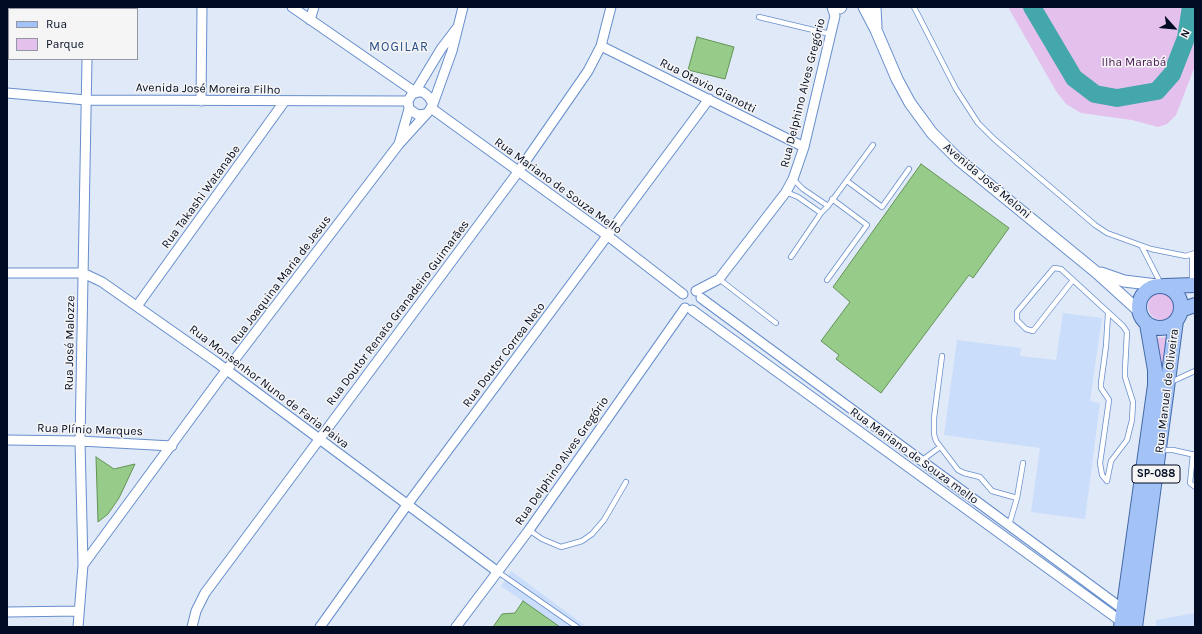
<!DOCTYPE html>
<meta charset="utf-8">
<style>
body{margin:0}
#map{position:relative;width:1202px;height:634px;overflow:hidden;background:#e0e9f7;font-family:Karla,sans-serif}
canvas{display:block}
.frame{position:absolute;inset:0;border:8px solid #010b22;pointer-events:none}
.legend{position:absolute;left:8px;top:8px;width:130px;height:52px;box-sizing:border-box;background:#f5f5f5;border:1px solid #9397a1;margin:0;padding:5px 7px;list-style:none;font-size:12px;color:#010b22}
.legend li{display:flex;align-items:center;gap:8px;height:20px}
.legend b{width:20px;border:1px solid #9397a1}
.north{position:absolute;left:1154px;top:8px;width:40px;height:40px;-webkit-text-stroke:3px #f5f5f5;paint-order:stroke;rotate:117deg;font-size:11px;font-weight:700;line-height:16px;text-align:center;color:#010b22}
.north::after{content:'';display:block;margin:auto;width:14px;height:18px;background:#010b22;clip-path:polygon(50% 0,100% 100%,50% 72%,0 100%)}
</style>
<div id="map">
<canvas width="1202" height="634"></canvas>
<div class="frame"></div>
<ul class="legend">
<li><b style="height:5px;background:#a3c2f5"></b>Rua</li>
<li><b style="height:11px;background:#e4c0ed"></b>Parque</li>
</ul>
<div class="north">N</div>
</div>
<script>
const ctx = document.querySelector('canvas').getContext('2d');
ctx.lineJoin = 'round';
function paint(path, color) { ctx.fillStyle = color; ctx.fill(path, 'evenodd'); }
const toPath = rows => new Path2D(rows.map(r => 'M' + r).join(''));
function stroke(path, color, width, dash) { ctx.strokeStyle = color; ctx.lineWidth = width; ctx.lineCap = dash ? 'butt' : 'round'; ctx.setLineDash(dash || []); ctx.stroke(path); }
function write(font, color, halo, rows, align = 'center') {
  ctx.font = font + ' Karla,sans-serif'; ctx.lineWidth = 3; ctx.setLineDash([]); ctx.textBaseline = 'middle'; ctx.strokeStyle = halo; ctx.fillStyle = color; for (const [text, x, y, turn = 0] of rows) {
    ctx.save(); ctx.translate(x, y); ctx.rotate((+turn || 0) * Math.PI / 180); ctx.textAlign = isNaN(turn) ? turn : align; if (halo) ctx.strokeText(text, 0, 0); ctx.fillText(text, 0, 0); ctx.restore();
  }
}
const built = toPath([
 [1063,313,1102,318,1090,401,1100,403,1085,519,1031,512,1040,448,944,435,957,340,1021,348,1020,356,1056,360],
 [511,571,587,627,551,627,554,623,501,586],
 [1195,613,1195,627,1156,627,1156,620]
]);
const green = toPath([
 [1008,7,1195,7,1195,66,1176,115,1167,124,1158,127,1132,120,1081,113,1066,104,1056,91],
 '1148 306a14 14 0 1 1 28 0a14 14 0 1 1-28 0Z',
 [1169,337,1163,378,1152,338]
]);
const river = toPath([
 [1032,7,1074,78,1095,94,1117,98,1157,91,1172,74,1186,38,1191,7]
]);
const building = toPath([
 [697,37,734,47,725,79,688,70,697,37],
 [921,164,1009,228,973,278,969,275,881,393,836,359,839,355,821,341,850,302,833,287,921,164],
 [96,457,114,469,135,464,119,498,108,514,98,522,96,457],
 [523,601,560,627,493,627,502,614,515,613,523,601]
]);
const service = toPath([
 [914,7,956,89,978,123,994,139,1095,225,1107,233,1151,249,1186,256,1195,253],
 [759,17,830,34],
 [793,179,803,189,828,206],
 [847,181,882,207,909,169],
 [786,192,798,197,821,213],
 [1142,247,1161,284],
 [791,257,821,213,828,206,873,145],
 [719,279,776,323],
 [827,280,867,225,832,199],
 [1073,280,1033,331,1026,329,1017,320,1017,312,1054,268,1061,269,1123,326,1127,332,1125,369,1125,377,1133,402,1132,420,1127,440,1111,461,1107,481],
 [1192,284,1192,255],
 [942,356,934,418,934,434,936,441,958,470,964,473,980,477,992,491,1017,498],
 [1171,382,1195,371],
 [1161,450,1173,450,1195,455],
 [1193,454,1190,483,1195,487],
 [921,461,940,447],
 [1107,481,1102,475,1100,463,1109,400,1101,388,1101,383,1106,346,1108,314],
 [1009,525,1017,498,1023,463],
 [529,530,542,539,561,547,582,541,592,534,604,520,626,482],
 [498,572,577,627]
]);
const minor = toPath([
 [292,7,415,92,441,49,457,28],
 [87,9,87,7],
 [310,20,314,7],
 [601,46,804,147],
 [7,93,86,100,408,101],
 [201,101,202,7],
 [433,104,452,51,463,7],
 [431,108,608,236,683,294],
 [409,109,399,144,429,111,433,104,429,97,423,92,419,92,412,94,408,101,409,109,418,115,426,114],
 [7,273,83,273,102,282,216,362,498,572],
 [696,291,719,279,786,192,793,179,804,147,835,16,832,7],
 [701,298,1124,610],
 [137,306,284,102],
 [692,310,1122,622],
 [7,440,80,441,172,446],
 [83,565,219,380,399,144],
 [7,612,79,611],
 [78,627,83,565,80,441,87,59],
 [192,627,196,611,205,593,518,172,588,71,601,46,611,7],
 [320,627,407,505,709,99],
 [456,627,529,530,685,308]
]);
const tertiary = toPath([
 [864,7,876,30,897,79,910,103,932,133,959,160,1096,272,1139,311],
 [875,7,876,27],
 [840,8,841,7],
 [1101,273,1124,281,1157,285]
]);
const primary = toPath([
 '1139 307a21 21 0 1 1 42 0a21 21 0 1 1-42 0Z',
 [1165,286,1195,285],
 [1181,310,1195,305],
 [1121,627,1155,385,1155,370,1147,324],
 [1135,627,1176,321]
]);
const shields = [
 [1156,474,48]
];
const shieldNames = [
 ["SP-088",1156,474]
];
const parkNames = [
 ["Ilha Marabá",1134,63]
];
const streetNames = [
 ["Rua Otavio Gianotti",708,86,27],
 ["Avenida José Moreira Filho",208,89,1],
 ["Rua Delphino Alves Gregório",803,93,-76],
 ["Avenida José Meloni",987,181,40],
 ["Rua Mariano de Souza Mello",558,186,36],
 ["Rua Takashi Watanabe",201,197,-54],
 ["Rua Joaquina Maria de Jesus",281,280,-53],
 ["Rua Doutor Renato Granadeiro Guimarães",398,313,-53],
 ["Rua José Malozze",70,343,-89],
 ["Rua Doutor Correa Neto",504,355,-53],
 ["Rua Monsenhor Nuno de Faria Paiva",269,387,37],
 ["Rua Manuel de Oliveira",1167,391,-83],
 ["Rua Plínio Marques",90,430,2],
 ["Rua Mariano de Souza mello",914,456,36],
 ["Rua Delphino Alves Gregório",562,461,-55]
];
const neighbourhoodNames = [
 ["MOGILAR",399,47]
];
paint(built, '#caddfb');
paint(green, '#e4c0ed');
stroke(river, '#43a7ac', 18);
paint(building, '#97cb8a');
stroke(building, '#619355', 1);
stroke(service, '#678ecd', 6);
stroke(minor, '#678ecd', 11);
stroke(tertiary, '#678ecd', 13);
stroke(primary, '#4268a7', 16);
stroke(service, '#fff', 4.5);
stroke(minor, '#fff', 9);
stroke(tertiary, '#fff', 11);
stroke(primary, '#a3c2f5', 14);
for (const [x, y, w] of shields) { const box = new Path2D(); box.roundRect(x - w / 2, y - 9, w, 18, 3); ctx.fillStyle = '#f5f5f5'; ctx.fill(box); stroke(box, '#010b22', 1); }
write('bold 11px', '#010b22', null, shieldNames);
write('12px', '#4a1356', '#f5f5f5', parkNames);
write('12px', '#010b22', '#f5f5f5', streetNames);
ctx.letterSpacing = '1px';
write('13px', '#2b4f89', '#f5f5f5', neighbourhoodNames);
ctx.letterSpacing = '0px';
</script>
